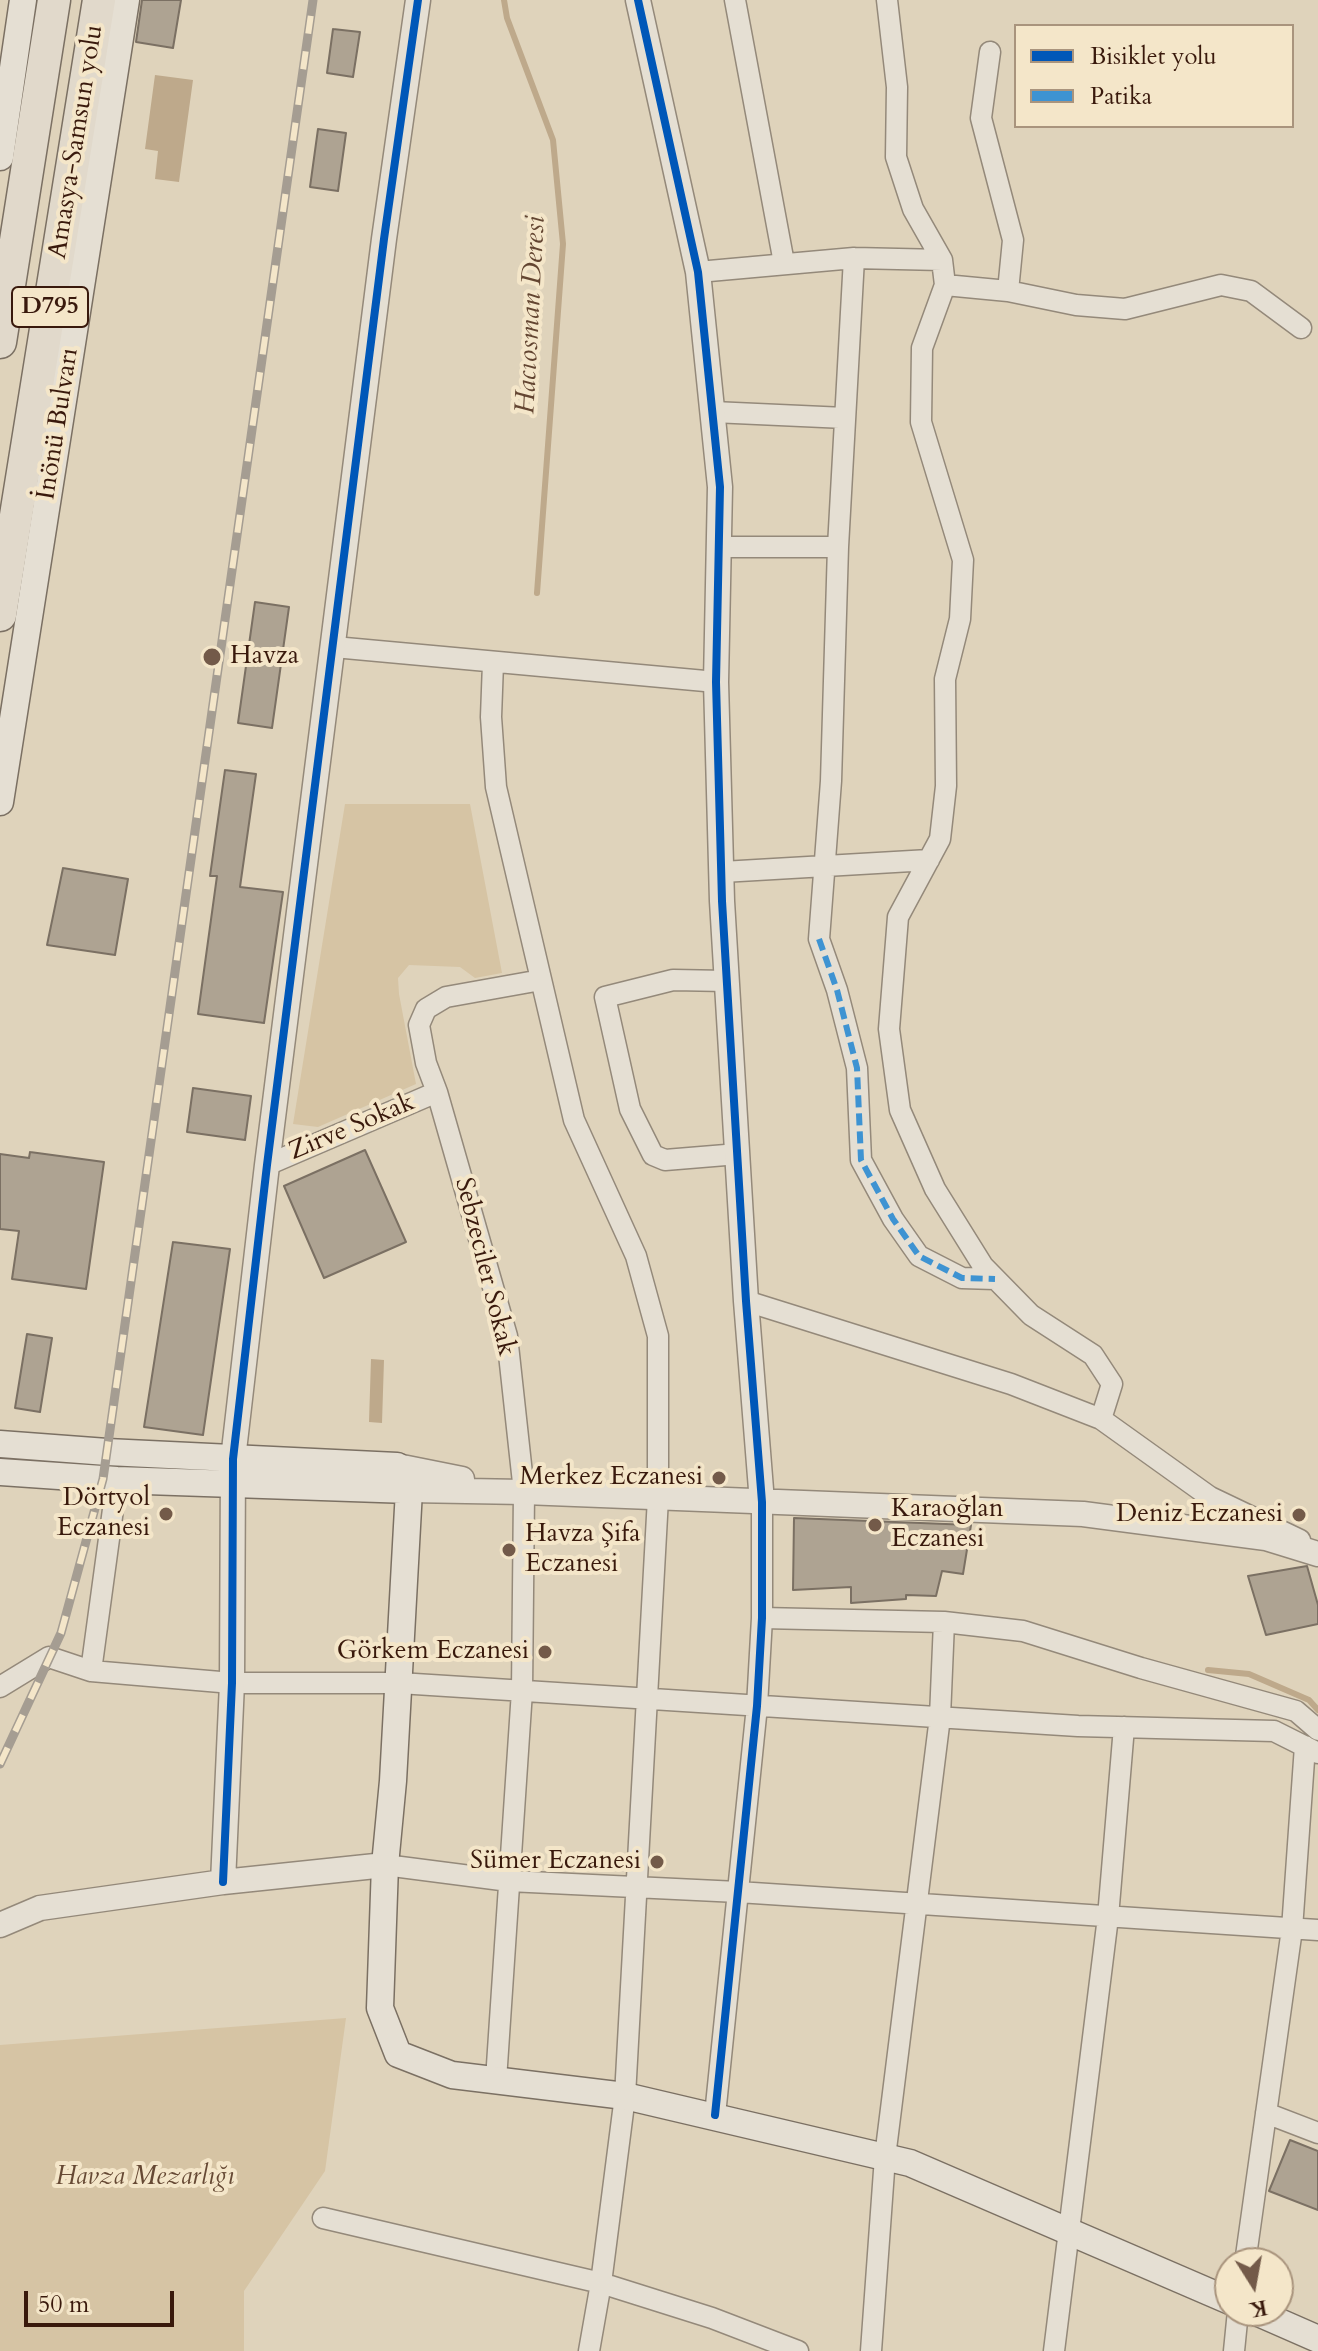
<!DOCTYPE html>
<meta charset="utf-8">
<style>
body{margin:0}
#map{position:relative;width:1318px;height:2351px;overflow:hidden;background:#dfd3bb;font-family:Cardo,serif}
canvas{display:block}
.legend{position:absolute;left:1014px;top:24px;width:280px;height:104px;box-sizing:border-box;background:#f4e6c9;border:2px solid #a9947d;margin:0;padding:10px 14px;list-style:none;font-size:24px;color:#39190c}
.legend li{display:flex;align-items:center;gap:16px;height:40px}
.legend b{width:40px;border:2px solid #a9947d}
.north{position:absolute;left:1214px;top:2247px;width:80px;height:80px;box-sizing:border-box;background:#f4e6c9;border:2px solid #a9947d;border-radius:50%;rotate:169deg;font-size:22px;font-weight:700;line-height:32px;text-align:center;color:#39190c}
.north::after{content:'';display:block;margin:auto;width:28px;height:36px;background:#735a49;clip-path:polygon(50% 0,100% 100%,50% 72%,0 100%)}
.scale{position:absolute;left:24px;top:2291px;width:150px;height:36px;box-sizing:border-box;border:4px solid #39190c;border-top:0;padding-left:10px;font-size:24px;line-height:28px;white-space:nowrap;color:#39190c;-webkit-text-stroke:6px #f4e6c9;paint-order:stroke}
</style>
<div id="map">
<canvas width="1318" height="2351"></canvas>
<ul class="legend">
<li><b style="height:10px;background:#0057b8"></b>Bisiklet yolu</li>
<li><b style="height:10px;background:#3e93d2"></b>Patika</li>
</ul>
<div class="north">K</div>
<div class="scale">50 m</div>
</div>
<script>
const ctx = document.querySelector('canvas').getContext('2d');
ctx.lineJoin = 'round';
function paint(path, color) { ctx.fillStyle = color; ctx.fill(path, 'evenodd'); }
const toPath = rows => new Path2D(rows.map(r => 'M' + r).join(''));
function stroke(path, color, width, dash) { ctx.strokeStyle = color; ctx.lineWidth = width; ctx.lineCap = dash ? 'butt' : 'round'; ctx.setLineDash(dash || []); ctx.stroke(path); }
function write(font, color, halo, rows, align = 'center') {
  ctx.font = font + ' Cardo,serif'; ctx.lineWidth = 8; ctx.setLineDash([]); ctx.textBaseline = 'middle'; ctx.strokeStyle = halo; ctx.fillStyle = color; for (const [text, x, y, turn = 0] of rows) {
    ctx.save(); ctx.translate(x, y); ctx.rotate((+turn || 0) * Math.PI / 180); ctx.textAlign = isNaN(turn) ? turn : align; if (halo) ctx.strokeText(text, 0, 0); ctx.fillText(text, 0, 0); ctx.restore();
  }
}
const green = toPath([
 [345,804,470,804,502,973,475,978,460,967,409,965,398,978,399,994,416,1084,318,1127,293,1124],
 [346,2018,325,2171,244,2291,244,2351,0,2351,0,2045]
]);
const water = toPath([
 [155,75,193,80,179,182,155,179,158,151,145,149],
 [371,1359,384,1360,382,1423,369,1422]
]);
const stream = toPath([
 [504,0,507,18,553,140,563,244,537,593],
 [1208,1670,1249,1674,1309,1700,1318,1710]
]);
const building = toPath([
 [142,0,181,0,173,48,136,42,142,0],
 [333,29,360,32,353,77,327,73,333,29],
 [318,129,346,133,338,191,310,187,318,129],
 [255,602,289,607,272,728,238,723,255,602],
 [225,770,256,774,240,887,283,892,264,1023,198,1014,217,876,210,876,225,770],
 [63,868,128,879,115,955,47,945,63,868],
 [193,1088,251,1096,245,1140,187,1132,193,1088],
 [365,1150,406,1242,324,1278,284,1186,365,1150],
 [30,1152,104,1162,86,1289,12,1279,19,1231,0,1229,0,1154,29,1158,30,1152],
 [173,1242,230,1249,203,1435,144,1427,173,1242],
 [27,1334,52,1338,40,1412,15,1408,27,1334],
 [794,1518,971,1525,963,1574,942,1571,936,1596,906,1595,906,1599,851,1603,851,1587,793,1590,794,1518],
 [1307,1566,1318,1605,1318,1624,1266,1635,1248,1576,1307,1566],
 [1290,2140,1318,2151,1318,2210,1269,2191,1290,2140]
]);
const minor = toPath([
 [735,0,784,263],
 [887,0,897,87,896,157,913,209,942,260,945,285,922,348,921,422,963,560,960,619,945,679,946,786,940,839,898,917,889,1029,900,1110,935,1189,983,1266,1031,1315,1093,1355,1112,1384,1101,1419],
 [990,52,981,118,1013,240,1008,291],
 [854,258,838,547,831,781,819,939,837,990,857,1068,861,1160,893,1219,919,1256,962,1278,995,1279],
 [698,272,854,258,942,260],
 [945,285,1008,291,1076,305,1125,309,1221,285,1251,291,1301,328],
 [713,412,845,418],
 [719,547,838,547],
 [334,647,716,682],
 [493,663,491,717,496,787,574,1120,636,1256,658,1336,658,1498,625,2096,601,2283,589,2351],
 [722,872,929,860],
 [727,981,673,980,605,997,630,1109,653,1155,665,1160,738,1154],
 [267,1165,437,1092],
 [746,1301,1011,1384,1101,1419,1210,1497,1300,1540],
 [762,1618,944,1622,1023,1631,1141,1668,1296,1711,1318,1730],
 [91,1671,117,1480],
 [0,1687,49,1657,91,1671,232,1683,399,1683,1078,1726,1274,1731,1318,1753],
 [385,1865,509,1881,738,1892,1318,1930],
 [496,2080,522,1691,524,1492,507,1336,437,1092,426,1063,419,1025,426,1009,446,997,541,980],
 [1266,2113,1318,2133],
 [715,2115,757,1706,762,1618,762,1502],
 [323,2218,601,2283,712,2318,798,2351],
 [1245,2263,1292,1929,1305,1746],
 [871,2351,885,2157,940,1717,944,1622],
 [1054,2351,1108,1917,1124,1727],
 [1234,2351,1238,2311]
]);
const tertiary = toPath([
 [638,0,698,272,720,487,716,682,722,901,746,1301,762,1502],
 [397,1466,462,1479],
 [409,1490,524,1492,1083,1514,1266,1538,1318,1554],
 [223,1882,232,1683,233,1459,267,1165,384,239,418,0],
 [0,1925,40,1908,223,1882,385,1865]
]);
const secondary = toPath([
 [0,157,23,0],
 [0,802,126,0],
 [0,1444,107,1452,397,1466,409,1490,393,1781,385,1865,380,2008,398,2054,452,2075,625,2096,910,2163,1230,2301],
 [0,1472,117,1480,409,1490],
 [1254,2311,1318,2339]
]);
const trunk = toPath([
 [0,342,54,0],
 [0,615,99,0]
]);
const rail = toPath([
 [0,1764,61,1633,103,1479,313,0]
]);
const quiet = toPath([
 [819,939,837,990,857,1068,861,1160,893,1219,919,1256,962,1278,995,1279]
]);
const cycleway = toPath([
 [638,0,698,272,720,487,716,682,722,901,746,1301,762,1502,762,1618,757,1706,715,2115],
 [223,1882,232,1683,233,1459,267,1165,384,239,418,0]
]);
const markers = [
 [212,657,10,"#735a49"],
 [719,1478,8,"#735a49"],
 [166,1514,8,"#735a49"],
 [1299,1515,8,"#735a49"],
 [875,1525,8,"#735a49"],
 [509,1550,8,"#735a49"],
 [545,1652,8,"#735a49"],
 [657,1862,8,"#735a49"]
];
const shields = [
 [50,307,76]
];
const shieldNames = [
 ["D795",50,307]
];
const streetNames = [
 ["Amasya-Samsun yolu",77,142,-81],
 ["İnönü Bulvarı",59,424,-81],
 ["Zirve Sokak",352,1128,-23],
 ["Sebzeciler Sokak",484,1267,76]
];
const poiNames = [
 ["Havza",230,657,"left"],
 ["Merkez Eczanesi",703,1478],
 ["Dörtyol",150,1499],
 ["Eczanesi",150,1529],
 ["Karaoğlan",891,1510,"left"],
 ["Eczanesi",891,1540,"left"],
 ["Deniz Eczanesi",1283,1515],
 ["Havza Şifa",525,1535,"left"],
 ["Eczanesi",525,1565,"left"],
 ["Görkem Eczanesi",529,1652],
 ["Sümer Eczanesi",641,1862]
];
const parkNames = [
 ["Havza Mezarlığı",145,2178]
];
const waterNames = [
 ["Hacıosman Deresi",532,315,-87]
];
paint(green, '#d6c4a4');
paint(water, '#bea98b');
stroke(stream, '#bea98b', 6);
paint(building, '#aea392');
stroke(building, '#7b7063', 2);
stroke(minor, '#94897a', 23);
stroke(tertiary, '#94897a', 27);
stroke(secondary, '#7b7063', 29);
stroke(trunk, '#7b7063', 35);
stroke(minor, '#e5dfd3', 20);
stroke(tertiary, '#e5dfd3', 24);
stroke(secondary, '#e5dfd3', 26);
stroke(trunk, '#e1d9cb', 32);
stroke(rail, '#a59d92', 9);
stroke(rail, '#f4e6c9', 6, [18]);
stroke(quiet, '#3e93d2', 6, [12, 6]);
stroke(cycleway, '#0057b8', 8);
for (const [x, y, r, color] of markers) { const dot = new Path2D(); dot.arc(x, y, r, 0, 2 * Math.PI); ctx.fillStyle = color; ctx.fill(dot); stroke(dot, '#f4e6c9', 3); }
for (const [x, y, w] of shields) { const box = new Path2D(); box.roundRect(x - w / 2, y - 20, w, 40, 6); ctx.fillStyle = '#f4e6c9'; ctx.fill(box); stroke(box, '#39190c', 2); }
write('bold 24px', '#39190c', null, shieldNames);
write('26px', '#39190c', '#f4e6c9', streetNames);
write('26px', '#39190c', '#f4e6c9', poiNames, 'right');
write('italic 26px', '#664934', '#f4e6c9', parkNames);
write('italic 28px', '#634531', '#f4e6c9', waterNames);
</script>
